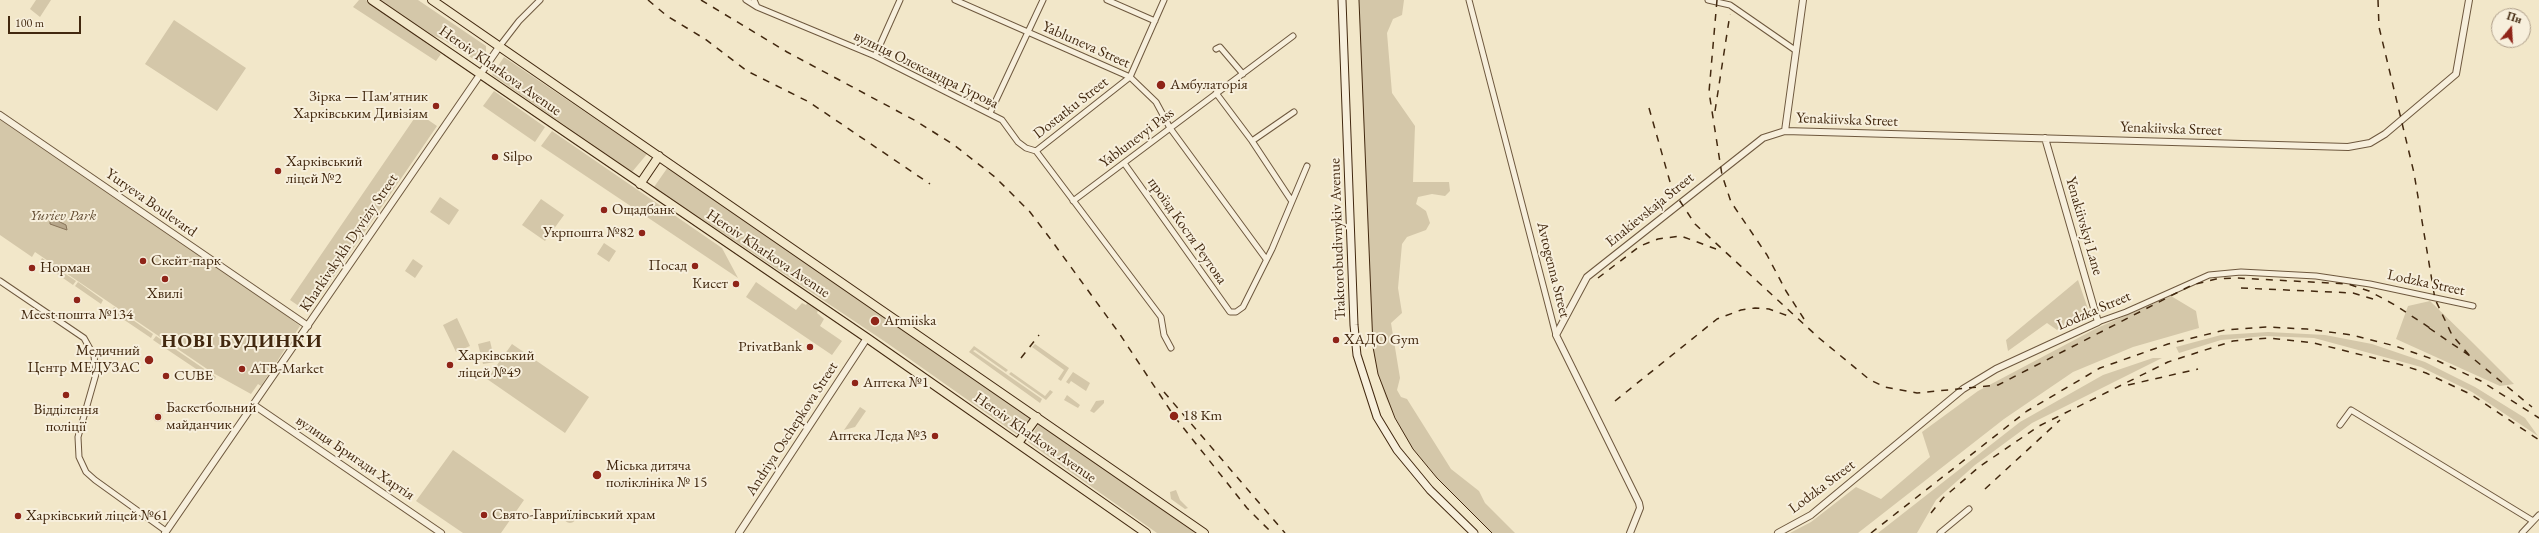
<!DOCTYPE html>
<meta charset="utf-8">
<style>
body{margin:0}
#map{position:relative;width:2539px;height:533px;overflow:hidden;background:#f2e7c9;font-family:"EB Garamond",serif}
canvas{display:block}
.north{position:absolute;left:2491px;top:8px;width:40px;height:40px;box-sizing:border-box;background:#f7efdc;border:1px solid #af9f8a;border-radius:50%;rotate:18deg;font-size:11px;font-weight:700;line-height:16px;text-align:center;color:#42280f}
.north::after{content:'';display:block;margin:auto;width:14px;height:18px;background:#8f2418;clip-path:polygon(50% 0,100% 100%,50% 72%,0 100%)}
.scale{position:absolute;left:8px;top:16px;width:73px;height:18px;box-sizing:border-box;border:2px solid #42280f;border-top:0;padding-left:5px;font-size:12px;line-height:14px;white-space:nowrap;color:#42280f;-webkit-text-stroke:3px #f7efdc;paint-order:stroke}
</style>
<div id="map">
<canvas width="2539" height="533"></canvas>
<div class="north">Пн</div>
<div class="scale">100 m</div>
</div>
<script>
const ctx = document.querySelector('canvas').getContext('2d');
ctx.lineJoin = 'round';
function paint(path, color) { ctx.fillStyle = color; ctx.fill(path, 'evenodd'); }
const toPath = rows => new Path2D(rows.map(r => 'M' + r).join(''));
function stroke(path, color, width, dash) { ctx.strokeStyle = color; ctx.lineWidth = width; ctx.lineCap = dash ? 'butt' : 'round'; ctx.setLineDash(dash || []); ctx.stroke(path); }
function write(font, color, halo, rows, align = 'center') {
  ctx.font = font + ' "EB Garamond",serif'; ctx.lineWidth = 4; ctx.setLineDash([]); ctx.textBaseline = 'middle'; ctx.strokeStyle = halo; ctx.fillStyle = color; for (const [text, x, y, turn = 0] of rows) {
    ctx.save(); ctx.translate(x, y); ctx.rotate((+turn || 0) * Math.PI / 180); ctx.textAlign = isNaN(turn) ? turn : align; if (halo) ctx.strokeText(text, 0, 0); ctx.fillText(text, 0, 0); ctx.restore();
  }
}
const green = toPath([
 [36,0,51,0,40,17,30,9],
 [359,0,366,0,441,54,436,61,353,7],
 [380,0,418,0,486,46,486,55,478,62,444,40,432,35],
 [1359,0,1404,0,1402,15,1393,19,1387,33,1392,93,1415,126,1413,182,1449,182,1450,191,1445,196,1432,194,1418,197,1416,204,1426,211,1430,223,1426,230,1407,237,1402,244,1398,288,1402,313,1391,323,1400,378,1397,390,1401,397,1407,399,1451,469,1479,491,1485,503,1515,533,1492,533,1437,478,1413,449,1401,429,1386,398,1378,374,1373,347],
 [174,20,246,68,217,111,145,64],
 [504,57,647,154,632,172,492,75],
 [494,91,545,127,535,142,483,106],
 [418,113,437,126,309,313,290,300],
 [0,118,270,303,300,326,261,386,258,384,251,394,213,373,35,252,32,257,0,235],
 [552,131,722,248,738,278,541,146],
 [668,167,1030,416,1030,420,1020,434,1016,434,887,343,654,187],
 [440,197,459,210,449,225,430,212],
 [541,199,564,215,545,241,522,225],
 [604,243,616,251,609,262,597,254],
 [42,258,76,281,73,285,40,262],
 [413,259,423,266,415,278,405,271],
 [2078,280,2089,312,2057,330,2047,323,2008,351,2006,340],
 [78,282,103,300,101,304,75,286],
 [756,282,796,310,802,303,806,305,807,303,818,310,817,313,824,319,820,326,842,341,832,355,746,297],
 [2171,296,2196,311,2199,328,2133,347,2073,372,2004,419,1858,533,1790,533,1811,522,1856,487,1881,499,1930,457,1922,432,1978,391,2097,328],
 [2430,301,2473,343,2514,384,2500,386,2396,339,2408,306],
 [114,307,153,334,151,338,111,311],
 [457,318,470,346,456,352,443,325],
 [2268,332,2325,335,2372,344,2425,362,2475,387,2525,418,2538,436,2472,392,2421,367,2314,338,2265,336,2221,340,2179,353,2176,347,2221,335],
 [156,336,216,377,214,381,153,340],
 [490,341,495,362,483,364,478,344],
 [512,344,589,397,565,433,487,379],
 [1035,344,1069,368,1061,381,1058,379,1064,370,1032,347],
 [974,346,1008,370,1006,372,975,350,973,351,1042,399,1040,403,969,352],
 [2153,358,2162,358,2032,423,1975,465,1936,500,1917,533,1878,533,2020,422,2103,375],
 [1011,372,1045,396,1050,390,1053,392,1046,400,1009,374],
 [1073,372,1090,383,1086,391,1071,381,1069,384,1066,382],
 [1067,395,1080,405,1078,408,1064,400],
 [1104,400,1104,403,1094,413,1090,411,1096,401],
 [860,407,866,411,855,427,844,430],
 '153 417a5 5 0 1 1 10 0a5 5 0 1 1-10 0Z',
 [1042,424,1195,533,1157,533,1028,442,1038,425],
 [453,450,524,500,501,533,463,533,416,501],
 [1176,490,1180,500,1188,508,1185,509,1171,499,1170,492],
 '564 517a6 6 0 1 1 12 0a6 6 0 1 1-12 0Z'
]);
const water = toPath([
 [54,219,66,225,67,230,50,224,50,221,54,219]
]);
const minor = toPath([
 [746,0,757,7],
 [754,0,757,7,875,56,1002,120,1018,142,1026,148,1036,151,1161,317,1164,335,1171,348],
 [955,0,1130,77,1156,102,1170,128,1266,259],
 [1107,0,1155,21],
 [1469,0,1556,335],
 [1708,0,1730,5,1795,50],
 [499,47,519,21,540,0],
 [1216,49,1220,47,1243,74],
 [875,56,900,0],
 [1216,93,1252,141,1291,200],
 [990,113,1043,0],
 [1252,141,1294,112],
 [1036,151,1130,77,1164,0],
 [1124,163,1230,312,1236,312,1243,307,1272,249,1307,166],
 [1073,201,1293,36],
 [0,281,84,338,94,356,96,374,78,437,79,457,86,472,95,480,166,531],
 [2098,322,2126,312,2209,275,2241,272,2316,276,2370,284,2473,306],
 [2340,425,2351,410,2533,521],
 [1940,533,1969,509],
 [2522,533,2539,515]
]);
const tertiary = toPath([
 [0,115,308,326],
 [1785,131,1803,0],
 [254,405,441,533],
 [165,533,499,47],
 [739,533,867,338],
 [1630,533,1640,508,1639,503,1556,335,1587,277,1763,138,1785,131,2348,147,2370,143,2385,134,2456,74,2469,0],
 [1778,533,1811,515,1963,389,1996,369,2098,322,2045,138]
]);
const secondary = toPath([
 [1342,0,1354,325,1357,355,1377,417,1397,450,1430,490,1474,533]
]);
const primary = toPath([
 [372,0,867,338,1146,533],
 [432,0,1204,533],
 [640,184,659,156],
 [1018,443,1037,417]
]);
const tram = toPath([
 [1359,0,1373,347,1378,374,1395,418,1413,449,1437,478,1492,533]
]);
const rail = toPath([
 [648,0,667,16,705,39,747,71,809,102,930,184],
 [701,0,787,52,916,121,954,145,995,177,1030,212,1049,237,1119,333,1174,416,1247,508,1272,533],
 [1717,0,1709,92,1722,175,1731,202,1767,255,1786,291,1804,319],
 [2378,0,2379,27,2414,173,2435,299,2452,335,2470,356],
 [1649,108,1672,189,1695,224,1819,338,1870,380,1885,387,1917,393,1998,385,2192,285,2216,279,2236,278,2348,284,2369,291,2395,305,2433,330],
 [1715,111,1730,14],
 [1598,278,1640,246,1658,239,1681,236,1716,249],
 [2241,288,2353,293,2376,300],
 [2429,328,2470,356,2532,407],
 [1021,358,1039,335],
 [2128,385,2198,369],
 [1164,392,1285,533],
 [1615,401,1717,319,1741,310,1755,308,1769,309,1791,317],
 [1985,489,2060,420],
 [1931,513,1943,498,1979,467,2039,426,2168,362,2233,341,2268,338,2314,343,2402,365,2426,373,2472,395,2539,440],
 [1871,533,2027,411,2100,368,2168,344,2225,330,2266,327,2307,329,2352,335,2395,346,2438,361,2481,381,2539,418]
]);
const markers = [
 [1161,85,5,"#8f2418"],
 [436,106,4,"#8f2418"],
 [495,157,4,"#8f2418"],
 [278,171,4,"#8f2418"],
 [604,210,4,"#8f2418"],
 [642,233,4,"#8f2418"],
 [143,261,4,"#8f2418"],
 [695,266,4,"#8f2418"],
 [32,268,4,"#8f2418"],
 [165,279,4,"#8f2418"],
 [736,284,4,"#8f2418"],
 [77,300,4,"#8f2418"],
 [875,321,5,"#8f2418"],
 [1336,340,4,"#8f2418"],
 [810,347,4,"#8f2418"],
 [149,360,5,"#8f2418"],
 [450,365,4,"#8f2418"],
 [242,369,4,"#8f2418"],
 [166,376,4,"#8f2418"],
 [855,383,4,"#8f2418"],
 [66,395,4,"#8f2418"],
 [1174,416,5,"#8f2418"],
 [158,417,4,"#8f2418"],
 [935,436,4,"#8f2418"],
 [597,475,5,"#8f2418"],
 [484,515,4,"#8f2418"],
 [18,516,4,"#8f2418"]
];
const streetNames = [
 ["Yabluneva Street",1086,45,24],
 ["вулиця Олександра Гурова",926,70,26],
 ["Heroiv Kharkova Avenue",500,71,35],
 ["Dostatku Street",1071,108,-38],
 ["Yenakiivska Street",1847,120,2],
 ["Yenakiivska Street",2171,129,2],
 ["Yablunevyi Pass",1137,138,-37],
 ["Yuryeva Boulevard",151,203,35],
 ["Enakievskaja Street",1650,210,-39],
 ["Yenakiivskyi Lane",2084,226,74],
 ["проїзд Костя Реутова",1187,231,55],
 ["Traktorobudivnykiv Avenue",1338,239,-92],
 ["Kharkivskykh Dyviziy Street",349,243,-56],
 ["Heroiv Kharkova Avenue",768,254,34],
 ["Avtogenna Street",1553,270,76],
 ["Lodzka Street",2426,283,12],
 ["Lodzka Street",2094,311,-23],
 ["Andriya Oschepkova Street",792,429,-57],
 ["Heroiv Kharkova Avenue",1035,438,35],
 ["вулиця Бригади Хартія",355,458,34],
 ["Lodzka Street",1822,487,-37]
];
const poiNames = [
 ["Амбулаторія",1170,85],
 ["Зірка — Пам'ятник",428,97,"right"],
 ["Харківським Дивізіям",428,114,"right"],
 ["Silpo",503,157],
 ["Харківський",286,162],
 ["ліцей №2",286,179],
 ["Ощадбанк",612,210],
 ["Укрпошта №82",634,233,"right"],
 ["Скейт-парк",151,261],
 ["Посад",687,266,"right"],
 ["Норман",40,268],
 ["Кисет",728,284,"right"],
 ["Хвилі",165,294,"center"],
 ["Meest пошта №134",77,315,"center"],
 ["Armiiska",884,321],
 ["ХАДО Gym",1344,340],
 ["PrivatBank",802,347,"right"],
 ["Медичний",140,351,"right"],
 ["Центр МЕДУЗАС",140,368,"right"],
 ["Харківський",458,356],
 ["ліцей №49",458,373],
 ["ATB-Market",250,369],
 ["CUBE",174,376],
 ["Аптека №1",863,383],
 ["Баскетбольний",166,408],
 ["майданчик",166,425],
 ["Відділення",66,410,"center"],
 ["поліції",66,427,"center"],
 ["18 Km",1183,416],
 ["Аптека Леда №3",927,436,"right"],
 ["Міська дитяча",606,466],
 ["поліклініка № 15",606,483],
 ["Свято-Гавриїлівський храм",492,515],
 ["Харківський ліцей №61",26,516]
];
const parkNames = [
 ["Yuriev Park",63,216]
];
const districtNames = [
 ["НОВІ БУДИНКИ",242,342]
];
paint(green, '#d4c7a9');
paint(water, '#b6a68a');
stroke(water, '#887459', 1);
stroke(minor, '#6e583e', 7);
stroke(tertiary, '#6e583e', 8);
stroke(secondary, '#42280f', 9);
stroke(primary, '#42280f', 10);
stroke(minor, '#f7efdc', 5);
stroke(tertiary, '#f7efdc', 6);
stroke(secondary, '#f7efdc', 7);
stroke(primary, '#f2e7c9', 8);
stroke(tram, '#42280f', 1);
stroke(rail, '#42280f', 1.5, [7, 7]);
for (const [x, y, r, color] of markers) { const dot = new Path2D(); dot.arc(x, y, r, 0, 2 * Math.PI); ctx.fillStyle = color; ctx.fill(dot); stroke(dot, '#f7efdc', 1.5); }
write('15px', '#42280f', '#f7efdc', streetNames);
write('15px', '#42280f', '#f7efdc', poiNames, 'left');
write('italic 15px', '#665036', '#f7efdc', parkNames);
ctx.letterSpacing = '1px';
write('bold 19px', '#42280f', '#f7efdc', districtNames);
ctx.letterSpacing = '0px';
</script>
